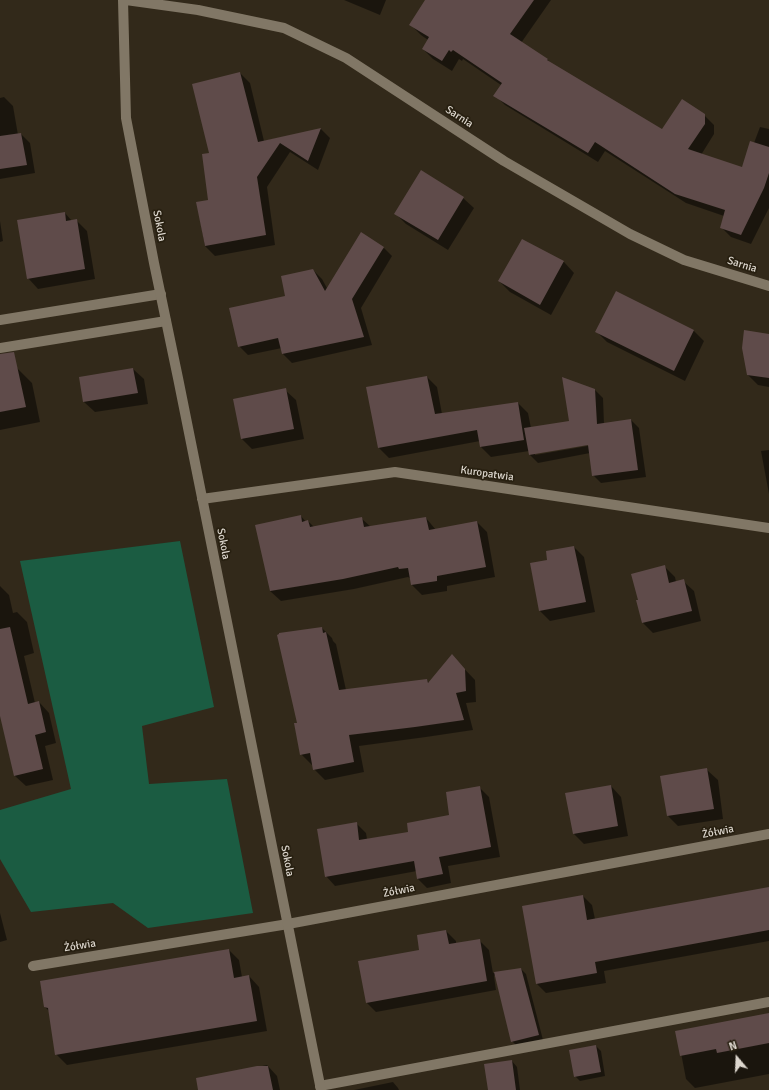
<!DOCTYPE html>
<meta charset="utf-8">
<style>
body{margin:0}
#map{position:relative;width:769px;height:1090px;overflow:hidden;background:#32291a;font-family:Signika,sans-serif}
canvas{display:block}
.north{position:absolute;left:717px;top:1038px;width:40px;height:40px;-webkit-text-stroke:3px #282011;paint-order:stroke;rotate:341deg;font-size:11px;font-weight:700;line-height:16px;text-align:center;color:#ddd7ce}
.north::after{content:'';display:block;margin:auto;width:14px;height:18px;background:#ddd7ce;clip-path:polygon(50% 0,100% 100%,50% 72%,0 100%)}
</style>
<div id="map">
<canvas width="769" height="1090"></canvas>
<div class="north">N</div>
</div>
<script>
const ctx = document.querySelector('canvas').getContext('2d');
ctx.lineJoin = 'round';
function paint(path, color) { ctx.fillStyle = color; ctx.fill(path, 'evenodd'); }
const toPath = rows => new Path2D(rows.map(r => 'M' + r).join(''));
function stroke(path, color, width, dash) { ctx.strokeStyle = color; ctx.lineWidth = width; ctx.lineCap = dash ? 'butt' : 'round'; ctx.setLineDash(dash || []); ctx.stroke(path); }
function write(font, color, halo, rows, align = 'center') {
  ctx.font = font + ' Signika,sans-serif'; ctx.lineWidth = 3.5; ctx.setLineDash([]); ctx.textBaseline = 'middle'; ctx.strokeStyle = halo; ctx.fillStyle = color; for (const [text, x, y, turn = 0] of rows) {
    ctx.save(); ctx.translate(x, y); ctx.rotate((+turn || 0) * Math.PI / 180); ctx.textAlign = isNaN(turn) ? turn : align; if (halo) ctx.strokeText(text, 0, 0); ctx.fillText(text, 0, 0); ctx.restore();
  }
}
const green = toPath([
 [180,541,214,707,142,726,149,784,227,779,253,913,148,928,113,903,31,912,0,859,0,810,71,789,20,561]
]);
const shadow = toPath([
 [344,0,386,0,380,15],
 [426,0,551,0,521,43,547,59,552,65,663,130,704,115,714,125,714,134,701,155,742,168,754,143,760,127,769,129,769,208,751,244,731,237,721,227,724,216,686,203,605,151,598,162,505,105,495,95,501,85,463,59,462,61,459,59,452,71,433,59,423,49,428,40,421,35,411,25],
 [240,73,250,83,264,141,321,129,330,138,318,170,290,152,267,187,275,245,215,256,205,246,197,203,209,201,210,153],
 [4,97,13,106,18,135,21,134,30,143,35,173,0,179,0,98],
 [463,198,474,208,448,250,406,224,396,214],
 [65,213,72,221,76,220,87,231,95,279,38,289,28,278],
 [0,221,3,241,0,242],
 [522,240,564,262,574,273,551,315,510,292,499,281],
 [384,248,392,256,361,308,372,345,292,363,283,354,282,348,248,355,239,346,286,297,313,270,322,279,328,290],
 [616,292,694,331,704,341,685,381,607,342,597,332],
 [769,335,769,387,758,385,748,375],
 [17,368,32,383,40,422,0,430,0,372],
 [133,369,144,379,148,404,95,412,84,402,80,378],
 [427,377,437,387,442,414,518,403,528,413,531,428,570,422,594,389,603,398,604,424,631,420,639,428,646,477,601,483,593,475,590,453,538,463,530,455,529,451,491,457,481,447,480,441,389,458,379,448],
 [593,443,593,445,535,455,535,453],
 [285,390,296,400,304,439,252,449,242,439],
 [769,450,769,494,761,451],
 [301,516,306,522,308,521,314,527,361,518,371,527,426,518,436,530,477,522,487,532,495,577,447,586,447,591,422,595,412,585,411,579,408,577,354,589,281,601,270,591],
 [574,547,584,557,595,612,550,621,540,611,548,561],
 [664,566,675,577,676,582,683,581,694,591,701,621,653,633,643,623,639,600],
 [0,586,9,595,13,613,17,612,27,622,34,653,24,656,35,703,39,702,49,713,56,743,45,746,53,780,26,786,15,776,0,711],
 [322,628,332,638,333,641,336,644,346,690,427,680,429,683,452,656,475,680,476,702,466,703,473,730,426,737,359,746,364,772,325,780,314,769,313,764,312,765,301,754,298,723],
 [707,770,718,780,723,819,678,826,668,816],
 [611,786,621,797,628,836,584,844,574,834],
 [479,787,489,797,500,857,448,866,451,883,427,888,418,879,417,871,335,886,326,876,356,823,366,833,367,839,409,833,450,816],
 [769,888,769,941,604,971,606,983,546,993,537,984,583,896,592,905,595,919],
 [0,913,7,940,0,942],
 [446,931,456,941,456,944,479,940,489,950,493,973,521,969,526,974,543,1040,517,1046,512,1041,495,975,494,976,496,990,376,1012,366,1002,420,951],
 [229,950,239,960,242,977,249,976,259,987,267,1031,67,1065,56,1054,49,1011,45,1007],
 [769,1014,769,1074,695,1088,686,1079,677,1032],
 [596,1046,601,1051,605,1076,580,1081,575,1076],
 [512,1061,517,1067,520,1090,489,1090],
 [267,1065,277,1076,280,1090,227,1090,224,1074],
 [393,1082,398,1088,399,1090,354,1090]
]);
const building = toPath([
 [425,0,534,0,510,34,548,59,547,60,662,129,682,99,705,114,705,124,688,149,742,167,750,141,769,147,769,173,764,188,741,235,720,228,725,210,675,194,595,142,588,153,493,96,502,83,453,50,451,52,449,50,442,61,422,49,429,37,409,25],
 [240,72,258,142,321,128,308,161,280,143,257,177,266,235,205,246,196,202,208,200,202,154,209,153,192,84],
 [21,133,27,165,0,169,0,136],
 [421,170,464,197,438,240,394,214],
 [65,212,66,221,77,219,85,269,27,279,17,220],
 [361,232,384,247,352,299,364,337,282,354,278,338,238,347,229,308,285,296,281,276,313,269,325,291],
 [522,239,564,261,540,305,498,281],
 [616,291,694,330,674,371,595,332],
 [744,330,769,334,769,378,747,375,742,348],
 [14,352,26,407,0,412,0,354],
 [133,368,138,393,83,402,79,377],
 [427,376,435,414,518,402,524,440,480,447,477,430,378,448,366,387],
 [562,377,595,389,597,424,631,419,638,470,592,476,588,445,529,455,524,428,569,421],
 [286,388,294,429,241,439,233,399],
 [301,515,302,522,308,520,310,527,362,517,364,527,426,517,429,530,477,521,486,567,437,576,437,581,411,585,408,568,399,569,398,567,343,579,270,591,255,525],
 [574,546,586,602,539,611,530,563,547,560,546,551],
 [665,565,669,583,684,579,692,611,642,623,636,600,638,600,631,574],
 [10,627,28,704,39,701,46,732,35,735,43,769,14,776,0,716,0,629],
 [322,627,323,633,326,632,339,690,427,679,428,683,452,654,465,669,466,691,456,693,464,720,415,727,349,735,354,762,313,770,310,753,300,755,294,723,297,723,277,635,279,634,279,633],
 [707,768,714,809,667,816,660,776],
 [611,785,618,826,573,834,565,793],
 [480,786,491,847,439,857,443,874,417,879,414,861,325,877,317,829,357,822,359,840,408,832,407,823,449,815,446,792],
 [769,887,769,930,595,962,597,973,536,984,522,906,583,895,587,920],
 [446,930,449,944,480,939,487,981,366,1003,358,961,419,950,417,935],
 [229,949,234,978,249,975,257,1021,55,1055,48,1008,44,1007,40,981],
 [521,968,539,1035,511,1042,494,972],
 [769,1013,769,1043,717,1053,716,1049,680,1056,675,1031],
 [596,1045,601,1072,574,1077,569,1050],
 [512,1060,516,1090,488,1090,484,1064],
 [257,1066,268,1066,273,1090,198,1090,196,1078]
]);
const service = toPath([
 [0,320,161,294],
 [0,348,166,321],
 [33,966,288,924],
 [320,1086,769,1002]
]);
const minor = toPath([
 [123,0,126,118,154,263,178,378,321,1090],
 [126,0,198,10,284,28,346,58,504,161,630,234,684,260,769,286],
 [202,499,395,472,769,528],
 [288,924,769,834]
]);
const streetNames = [
 ["Sarnia",459,117,33],
 ["Sokola",159,226,79],
 ["Sarnia",742,265,17],
 ["Kuropatwia",487,474,8],
 ["Sokola",223,544,79],
 ["Żółwia",718,832,-11],
 ["Sokola",287,861,79],
 ["Żółwia",399,891,-11],
 ["Żółwia",80,946,-9]
];
paint(green, '#1b5c42');
paint(shadow, '#0007');
paint(building, '#5f4b4a');
stroke(service, '#817766', 10);
stroke(minor, '#817766', 10);
write('11px', '#ddd7ce', '#282011', streetNames);
</script>
